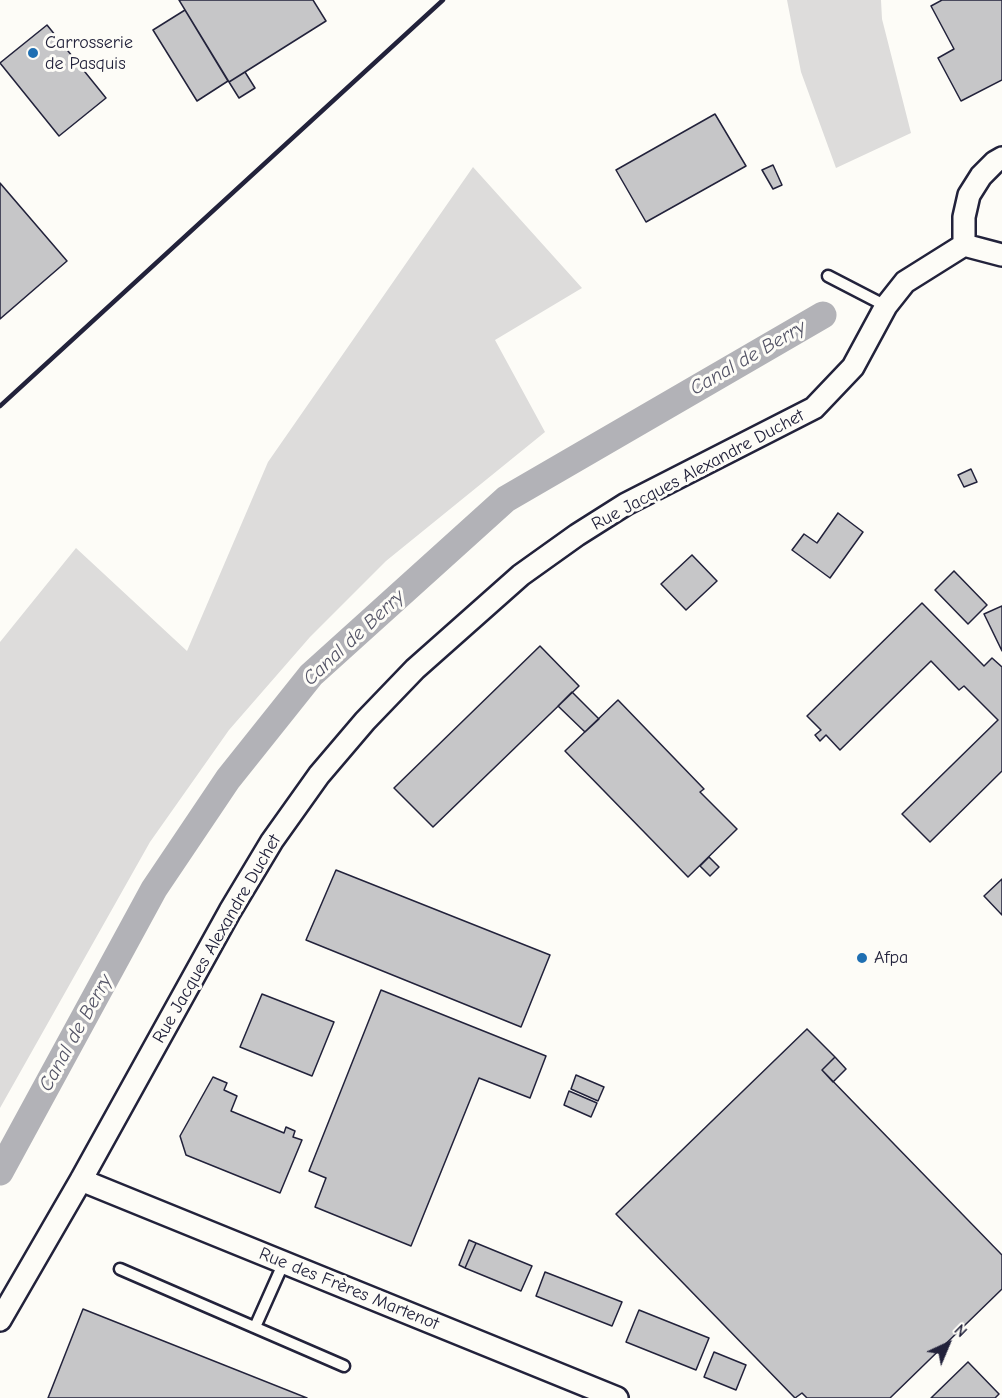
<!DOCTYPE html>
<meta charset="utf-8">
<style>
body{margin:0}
#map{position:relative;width:1002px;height:1398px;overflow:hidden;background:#fdfcf7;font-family:"Comic Neue",sans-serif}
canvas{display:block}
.north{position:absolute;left:918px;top:1314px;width:60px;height:60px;-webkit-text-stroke:4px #fdfcf7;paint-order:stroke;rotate:44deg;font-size:16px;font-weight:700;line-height:24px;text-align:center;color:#22223b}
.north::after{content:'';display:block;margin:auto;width:21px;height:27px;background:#22223b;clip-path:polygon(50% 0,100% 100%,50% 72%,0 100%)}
</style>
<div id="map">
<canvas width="1002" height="1398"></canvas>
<div class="north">N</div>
</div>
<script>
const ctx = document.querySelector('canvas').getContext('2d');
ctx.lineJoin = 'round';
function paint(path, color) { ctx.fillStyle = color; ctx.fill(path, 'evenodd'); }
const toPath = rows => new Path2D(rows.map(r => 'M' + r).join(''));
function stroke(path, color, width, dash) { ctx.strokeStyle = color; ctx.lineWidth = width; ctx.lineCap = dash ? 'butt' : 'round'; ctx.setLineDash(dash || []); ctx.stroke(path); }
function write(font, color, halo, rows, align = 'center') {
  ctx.font = font + ' "Comic Neue",sans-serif'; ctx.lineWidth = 6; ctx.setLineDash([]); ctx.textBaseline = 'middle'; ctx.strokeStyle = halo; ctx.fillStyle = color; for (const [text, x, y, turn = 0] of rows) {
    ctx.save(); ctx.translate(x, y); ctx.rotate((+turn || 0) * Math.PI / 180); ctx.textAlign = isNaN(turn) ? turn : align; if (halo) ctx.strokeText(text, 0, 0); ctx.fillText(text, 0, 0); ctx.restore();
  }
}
const green = toPath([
 [787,0,881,0,882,19,911,133,836,168,801,72],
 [473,167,582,288,495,340,545,432,386,561,310,637,229,730,150,842,0,1108,0,642,76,548,187,651,268,462]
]);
const canal = toPath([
 [0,1172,154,889,228,779,311,675,506,499,823,315]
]);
const building = toPath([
 [179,0,313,0,326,21,229,82,179,0],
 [942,0,1002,0,1002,80,961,101,938,58,954,49,931,6,942,0],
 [185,10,228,81,197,101,153,30,185,10],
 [47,25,106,98,59,136,0,63,47,25],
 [245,72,255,88,239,98,229,82,245,72],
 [715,114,746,166,646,222,616,170,715,114],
 [773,165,782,185,773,189,762,170,773,165],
 [0,183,67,261,0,319,0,183],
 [971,469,977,482,964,487,958,475,971,469],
 [838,513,863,532,830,578,792,550,804,534,817,543,838,513],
 [692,555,717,581,686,610,661,584,692,555],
 [954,571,987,605,968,624,935,590,954,571],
 [922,603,984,666,992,658,1002,667,1002,771,930,842,902,814,998,720,964,686,959,690,931,661,840,750,826,735,820,741,815,735,821,730,807,716,922,603],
 [1002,606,1002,651,984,614,1002,606],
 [540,646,579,686,433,827,394,788,540,646],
 [572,692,599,719,585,732,558,706,572,692],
 [618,700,704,789,700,792,737,829,688,877,565,751,618,700],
 [709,857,719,867,710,876,700,866,709,857],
 [336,870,550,955,521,1027,306,940,336,870],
 [1002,879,1002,915,984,896,1002,879],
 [381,990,546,1056,530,1098,479,1078,411,1246,315,1207,326,1178,309,1171,381,990],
 [262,994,334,1022,312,1076,240,1047,262,994],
 [807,1029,835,1057,822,1070,1002,1255,1002,1289,890,1398,807,1398,802,1393,795,1398,616,1214,807,1029],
 [835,1057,846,1069,833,1082,822,1070,835,1057],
 [576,1075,604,1087,598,1101,571,1089,576,1075],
 [213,1077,227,1083,224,1090,237,1096,231,1111,284,1133,286,1127,295,1131,293,1137,302,1140,280,1193,186,1155,180,1136,213,1077],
 [569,1091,597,1103,591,1117,564,1105,569,1091],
 [469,1240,476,1243,465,1268,459,1265,469,1240],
 [476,1243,532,1266,521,1291,465,1268,476,1243],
 [545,1272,622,1302,612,1326,536,1296,545,1272],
 [83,1309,307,1398,48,1398,83,1309],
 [639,1310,709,1338,696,1370,626,1342,639,1310],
 [714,1352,746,1365,736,1390,704,1377,714,1352],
 [968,1362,999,1394,995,1398,931,1398,968,1362]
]);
const lane = toPath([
 [828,276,886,306],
 [120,1269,344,1366],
 [255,1327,284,1262]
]);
const street = toPath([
 [964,245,964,217,969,195,981,176,995,162,1002,158],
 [81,1180,617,1398],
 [0,1320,81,1180,230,911,272,841,319,775,365,721,415,669,521,575,577,535,626,504,814,408,853,367,886,306,905,282,964,245,1002,255]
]);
const rail = toPath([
 [0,406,443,0]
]);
const markers = [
 [33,53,6,"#1f6fb2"],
 [862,958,6,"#1f6fb2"]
];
const poiNames = [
 ["Carrosserie",45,43],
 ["de Pasquis",45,64],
 ["Afpa",874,958]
];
const streetNames = [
 ["Rue Jacques Alexandre Duchet",698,470,-28],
 ["Rue Jacques Alexandre Duchet",217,939,-60],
 ["Rue des Frères Martenot",349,1289,22]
];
const waterNames = [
 ["Canal de Berry",748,358,-30],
 ["Canal de Berry",354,638,-43],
 ["Canal de Berry",76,1033,-61]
];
paint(green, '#dddcdb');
stroke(canal, '#b2b2b7', 27);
paint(building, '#c6c6c8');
stroke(building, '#22223b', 1.5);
stroke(lane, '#22223b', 15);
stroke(street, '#22223b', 26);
stroke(lane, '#fdfcf7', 10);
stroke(street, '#fdfcf7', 21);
stroke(rail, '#22223b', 4.5);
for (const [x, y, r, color] of markers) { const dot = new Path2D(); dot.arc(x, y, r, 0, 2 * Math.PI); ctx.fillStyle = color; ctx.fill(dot); stroke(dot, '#fdfcf7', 2); }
write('18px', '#22223b', '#fdfcf7', poiNames, 'left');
write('18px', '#22223b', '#fdfcf7', streetNames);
write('italic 20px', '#545466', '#fdfcf7', waterNames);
</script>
